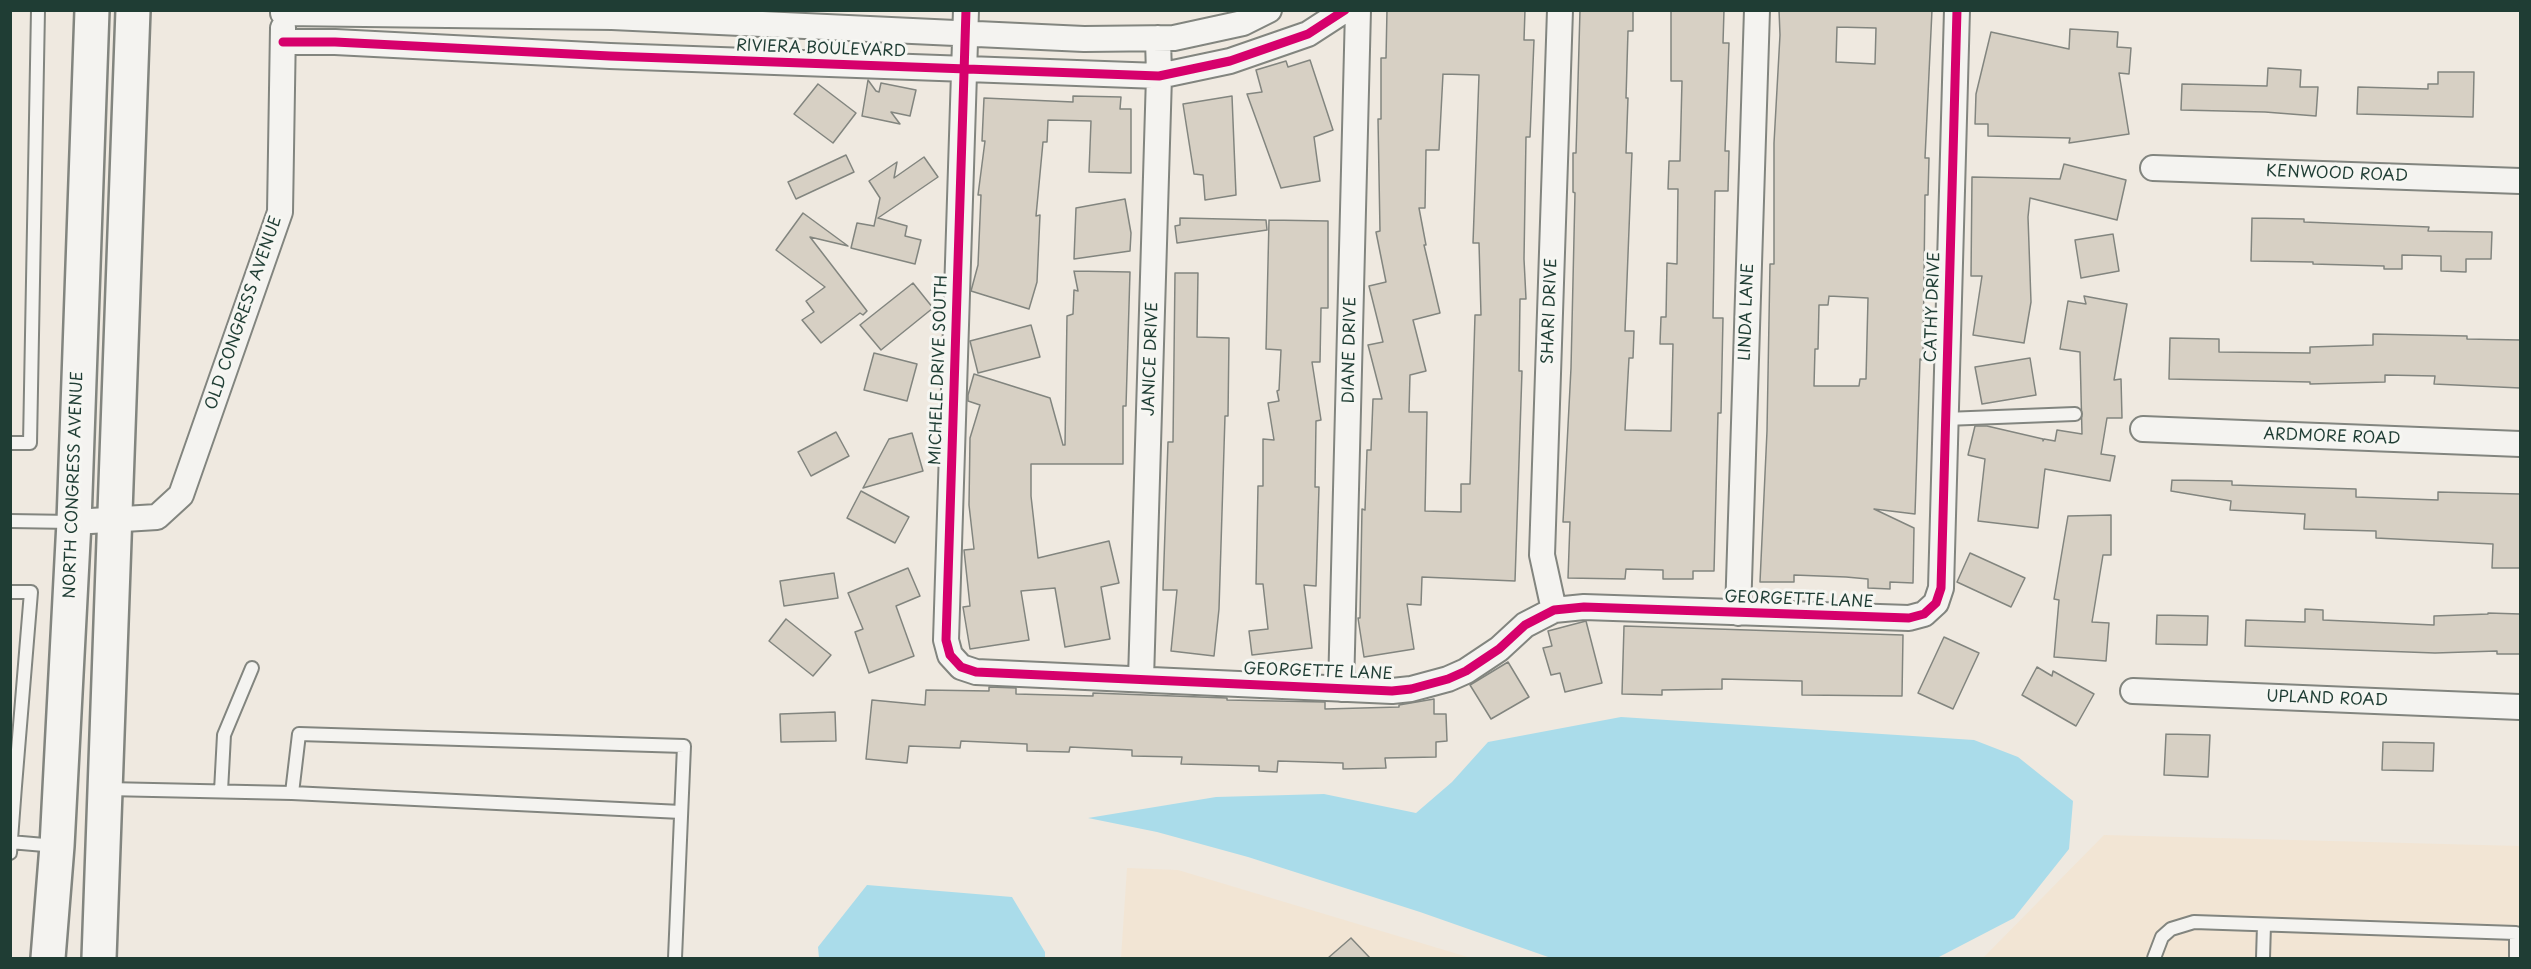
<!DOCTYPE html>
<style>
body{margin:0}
#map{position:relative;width:2531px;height:969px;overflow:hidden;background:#efe9e0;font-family:"Playpen Sans",sans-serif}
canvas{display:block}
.frame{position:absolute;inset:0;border:12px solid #1f3d34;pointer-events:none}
</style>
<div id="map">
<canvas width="2531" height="969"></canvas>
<div class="frame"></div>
</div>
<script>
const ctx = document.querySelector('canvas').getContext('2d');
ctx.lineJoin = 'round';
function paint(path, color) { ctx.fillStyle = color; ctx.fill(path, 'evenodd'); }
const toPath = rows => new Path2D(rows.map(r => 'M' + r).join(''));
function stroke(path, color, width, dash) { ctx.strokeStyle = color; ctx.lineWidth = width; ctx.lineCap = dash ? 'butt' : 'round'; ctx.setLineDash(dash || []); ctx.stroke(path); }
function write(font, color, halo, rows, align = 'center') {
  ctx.font = font + ' "Playpen Sans",sans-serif'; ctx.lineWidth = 6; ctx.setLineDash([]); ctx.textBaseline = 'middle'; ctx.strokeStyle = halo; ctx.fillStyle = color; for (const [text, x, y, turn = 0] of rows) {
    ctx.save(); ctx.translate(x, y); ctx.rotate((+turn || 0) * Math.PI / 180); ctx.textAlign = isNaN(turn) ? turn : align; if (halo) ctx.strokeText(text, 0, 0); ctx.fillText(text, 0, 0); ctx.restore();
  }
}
const built = toPath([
 [2104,835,2520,846,2520,958,1983,958],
 [1127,868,1178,870,1471,958,1121,958]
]);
const water = toPath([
 [1621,717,1974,740,2018,757,2073,801,2069,849,2014,918,1937,958,1551,958,1420,912,1248,857,1157,832,1088,818,1216,797,1324,794,1416,813,1452,782,1488,742],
 [867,885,1012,897,1045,952,1045,958,819,958,818,947]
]);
const building = toPath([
 [1387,10,1525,10,1524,40,1534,40,1530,137,1526,137,1524,259,1526,299,1520,299,1519,371,1522,371,1515,581,1422,577,1421,605,1407,604,1414,649,1364,657,1358,618,1360,618,1362,509,1365,510,1367,450,1371,450,1373,399,1382,399,1368,345,1383,342,1369,286,1386,282,1376,232,1380,231,1378,119,1381,119,1381,58,1386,58,1387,10],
 [1443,74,1479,75,1473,243,1479,243,1481,315,1475,315,1470,484,1461,484,1461,512,1425,511,1427,412,1409,412,1410,375,1426,371,1413,320,1440,313,1424,245,1426,245,1419,208,1425,208,1426,150,1439,150,1443,74],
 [1580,10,1633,10,1633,31,1628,31,1626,98,1628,98,1626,153,1632,153,1625,331,1634,331,1633,358,1629,358,1625,430,1671,431,1673,344,1660,344,1661,317,1666,317,1667,263,1677,264,1678,189,1668,189,1669,161,1680,161,1682,81,1671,81,1671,10,1724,10,1723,43,1729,43,1725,151,1729,151,1728,191,1715,191,1713,318,1723,318,1721,413,1718,413,1714,571,1693,571,1693,579,1663,579,1663,570,1626,569,1625,579,1568,578,1570,522,1563,522,1571,368,1575,193,1573,192,1573,153,1576,153,1580,10],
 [1779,10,1932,10,1925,158,1929,158,1928,195,1925,195,1923,360,1920,359,1915,514,1874,509,1914,528,1913,583,1890,582,1890,589,1868,588,1868,579,1846,577,1794,575,1794,582,1760,582,1767,431,1770,264,1774,264,1774,143,1780,35,1779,10],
 [1837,27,1876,28,1875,64,1836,62,1837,27],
 [1829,296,1868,298,1866,379,1860,379,1859,386,1814,386,1815,349,1818,349,1819,305,1828,305,1829,296],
 [2070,29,2118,32,2117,47,2131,48,2129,74,2119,73,2129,134,2069,143,2070,138,1988,136,1988,124,1975,124,1976,94,1991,32,2069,49,2070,29],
 [1310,60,1333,130,1314,137,1320,181,1281,188,1247,94,1262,92,1256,70,1286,61,1288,67,1310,60],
 [2268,68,2301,70,2300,87,2318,87,2316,116,2265,112,2181,110,2182,84,2267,86,2268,68],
 [2438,72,2474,72,2473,117,2357,114,2358,87,2428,89,2428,84,2438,84,2438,72],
 [868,80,876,91,879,92,881,83,916,90,910,116,891,112,900,124,862,116,868,80],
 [818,84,856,113,833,143,794,114,818,84],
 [1073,96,1121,97,1120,109,1131,109,1131,173,1089,172,1091,121,1048,120,1047,142,1043,142,1036,216,1040,215,1037,282,1029,309,971,291,978,265,981,195,978,195,985,141,982,141,984,98,1073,102,1073,96],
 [1232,96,1236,195,1205,200,1203,175,1194,174,1183,104,1232,96],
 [846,155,854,172,796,199,788,182,846,155],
 [924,157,938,177,878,218,907,226,905,236,921,240,915,264,851,248,857,223,874,226,880,198,869,181,897,162,894,178,924,157],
 [2064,164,2126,180,2117,220,2030,198,2028,217,2031,302,2024,343,1973,335,1982,276,1971,276,1972,177,2060,179,2064,164],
 [1125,199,1131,233,1130,251,1074,259,1076,208,1125,199],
 [803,213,848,246,810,237,867,311,863,315,860,313,821,343,802,320,814,312,806,301,825,287,776,250,803,213],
 [1180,218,1266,220,1267,230,1177,243,1175,226,1180,225,1180,218],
 [2252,218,2304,219,2304,222,2429,227,2428,231,2492,232,2491,259,2466,259,2466,272,2441,271,2441,256,2402,255,2402,269,2384,269,2384,266,2313,264,2313,262,2251,261,2252,218],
 [1269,220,1328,221,1328,308,1321,308,1320,362,1312,362,1321,420,1316,421,1315,487,1319,487,1316,586,1304,585,1312,648,1252,655,1249,631,1268,629,1263,584,1256,584,1258,486,1263,486,1263,439,1274,440,1268,403,1279,401,1277,391,1279,390,1281,350,1266,349,1269,220],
 [2113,234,2119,271,2081,278,2075,240,2113,234],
 [1074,271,1130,272,1126,406,1123,406,1123,464,1031,464,1031,496,1038,558,1109,541,1119,583,1101,587,1110,639,1065,647,1055,588,1021,591,1029,640,970,649,963,607,970,606,964,550,974,549,969,505,970,438,980,405,968,401,968,395,974,374,1050,398,1063,445,1065,445,1067,316,1073,314,1074,290,1078,291,1074,271],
 [1175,273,1198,273,1197,337,1229,338,1228,416,1225,416,1219,609,1214,656,1171,651,1177,590,1163,590,1168,442,1173,442,1175,273],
 [913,283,933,308,881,350,860,325,913,283],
 [2084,296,2127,304,2114,380,2121,379,2122,418,2107,418,2101,454,2115,456,2110,481,2045,469,2038,528,1978,521,1985,459,1968,455,1975,426,1987,426,2043,439,2043,441,2044,439,2055,441,2057,430,2082,434,2080,352,2060,349,2068,301,2086,304,2084,296],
 [1031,325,1040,357,978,373,970,341,1031,325],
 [2373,334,2467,336,2467,339,2520,340,2520,388,2434,384,2435,376,2385,375,2385,382,2310,384,2310,382,2169,379,2170,338,2219,339,2219,352,2310,353,2310,347,2373,345,2373,334],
 [874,353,917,364,907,401,864,390,874,353],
 [2030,358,2036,395,1982,404,1975,367,2030,358],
 [836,432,849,456,811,476,798,452,836,432],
 [912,433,923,471,863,488,889,439,912,433],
 [2172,480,2232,481,2232,485,2356,489,2356,497,2438,500,2438,492,2520,494,2520,568,2492,568,2493,544,2376,538,2376,531,2304,529,2305,514,2230,510,2231,501,2171,491,2172,480],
 [861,491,909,517,895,543,847,518,861,491],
 [2111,515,2111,555,2103,555,2092,622,2109,623,2106,661,2054,657,2059,600,2054,599,2068,516,2111,515],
 [1970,553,2025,578,2011,607,1957,582,1970,553],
 [908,568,920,596,896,606,914,656,869,673,855,632,863,629,848,593,908,568],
 [834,573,838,598,784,606,780,581,834,573],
 [2305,609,2323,610,2323,620,2434,625,2434,616,2488,614,2488,613,2520,614,2520,654,2497,654,2497,651,2435,653,2245,646,2246,620,2305,622,2305,609],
 [2157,615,2208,616,2207,645,2156,644,2157,615],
 [786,619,831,655,813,676,769,641,786,619],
 [1586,621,1602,683,1565,692,1560,673,1551,675,1543,648,1552,646,1548,631,1586,621],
 [1624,626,1903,635,1902,696,1802,695,1802,681,1722,679,1722,689,1662,690,1662,695,1622,694,1624,626],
 [1944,637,1979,653,1953,709,1918,693,1944,637],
 [1508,662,1529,697,1491,719,1470,685,1508,662],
 [2037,667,2052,676,2053,671,2094,694,2076,726,2022,695,2037,667],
 [989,687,1016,688,1016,694,1093,696,1093,693,1227,698,1227,700,1325,702,1325,709,1399,707,1399,705,1434,699,1434,714,1446,714,1447,741,1436,742,1436,757,1385,758,1386,768,1343,769,1343,763,1278,761,1277,772,1259,771,1259,766,1181,764,1182,757,1132,756,1132,750,1070,747,1069,752,1027,751,1027,744,961,741,960,748,909,746,907,763,866,759,872,700,925,705,926,690,989,691,989,687],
 [835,712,836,741,781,742,780,714,835,712],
 [2166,734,2210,735,2208,777,2164,775,2166,734],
 [2383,742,2434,743,2433,771,2382,770,2383,742],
 [1351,938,1370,958,1328,958,1351,938]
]);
const lane = toPath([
 [1945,419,2075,414],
 [10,443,30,443,38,10],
 [10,521,72,522],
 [10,592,31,592,15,786,10,786],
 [107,789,292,793,681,812],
 [221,791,224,735,252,668],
 [292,793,299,734,684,746,675,958],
 [10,842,56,846],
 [10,853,15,786],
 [2154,958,2162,937,2171,929,2194,922,2516,933,2516,958],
 [2263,958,2264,925]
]);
const street = toPath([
 [966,10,946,640,950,655,961,667,976,672,1392,691,1411,689,1448,679,1466,671,1499,649,1525,625,1554,610,1584,607,1909,618,1924,614,1936,603,1941,588,1957,10],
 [283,13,612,17,1084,39,1174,38,1243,23,1269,10],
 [283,42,335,42,610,56,1159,76,1230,61,1308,34,1345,10],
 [2153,168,2520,181],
 [2143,429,2520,444],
 [74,522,157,517,181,495,280,212,283,28],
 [1554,610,1542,555,1560,10],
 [1738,613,1757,10],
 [1141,679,1159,76,1158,38],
 [1341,689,1358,10],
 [2133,691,2520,707]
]);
const secondary = toPath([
 [48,958,57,846,74,522,92,10],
 [99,958,133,10]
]);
const cycleway = toPath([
 [966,10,946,640,950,655,961,667,976,672,1392,691,1411,689,1448,679,1466,671,1499,649,1525,625,1554,610,1584,607,1909,618,1924,614,1936,603,1941,588,1957,10],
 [283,42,335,42,610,56,1159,76,1230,61,1308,34,1345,10]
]);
const streetNames = [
 ["RIVIERA BOULEVARD",821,49,2],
 ["KENWOOD ROAD",2337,174,2],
 ["CATHY DRIVE",1933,307,-88],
 ["SHARI DRIVE",1550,311,-88],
 ["LINDA LANE",1747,312,-88],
 ["OLD CONGRESS AVENUE",244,313,-71],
 ["DIANE DRIVE",1350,350,-89],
 ["JANICE DRIVE",1151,359,-88],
 ["MICHELE DRIVE SOUTH",939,370,-88],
 ["ARDMORE ROAD",2332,437,2],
 ["NORTH CONGRESS AVENUE",74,485,-88],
 ["GEORGETTE LANE",1799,600,2],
 ["GEORGETTE LANE",1318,672,2],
 ["UPLAND ROAD",2327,699,2]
];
paint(built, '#f2e5d4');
paint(water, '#aadcea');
paint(building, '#d7d0c4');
stroke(building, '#82857f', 1.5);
stroke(lane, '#82857f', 16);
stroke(street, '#82857f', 28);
stroke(secondary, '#82857f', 38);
stroke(lane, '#f4f3f0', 12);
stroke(street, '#f4f3f0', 24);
stroke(secondary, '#f4f3f0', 33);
stroke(cycleway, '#d6006c', 9);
write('16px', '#1f3d34', '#f6f6f2', streetNames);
</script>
